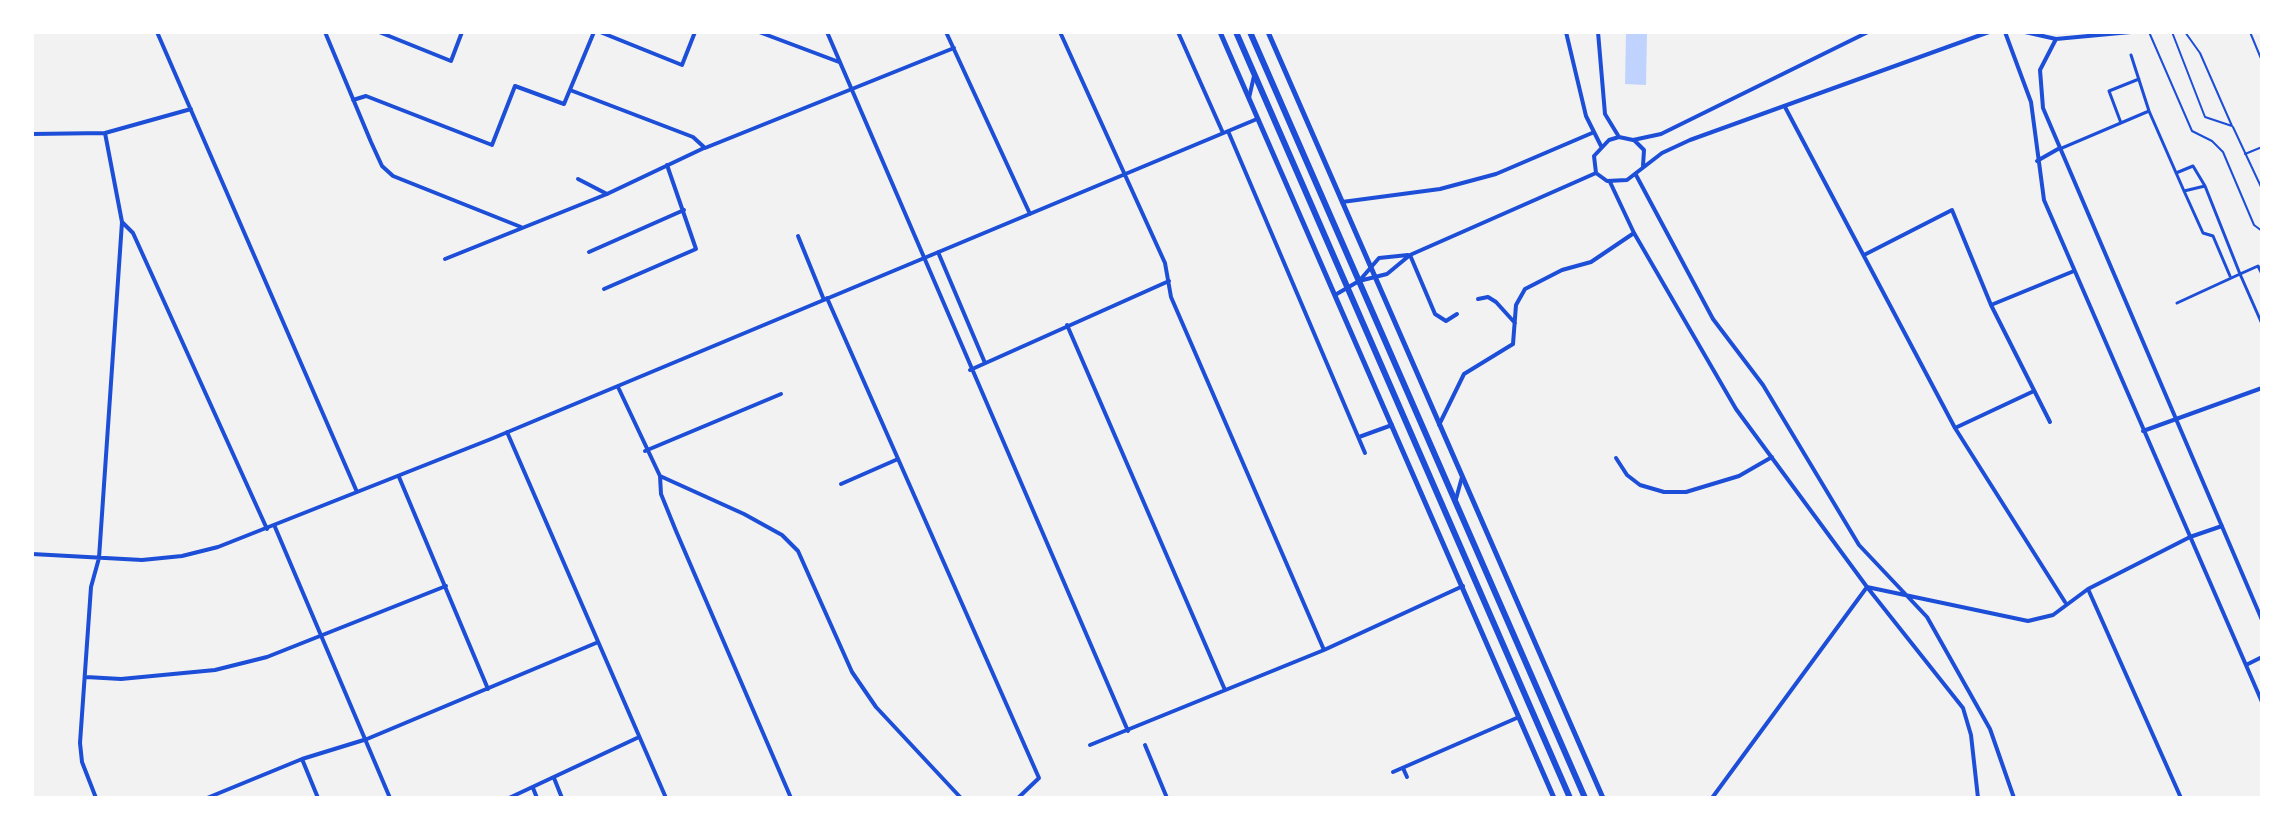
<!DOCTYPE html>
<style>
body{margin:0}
#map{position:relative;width:2294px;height:830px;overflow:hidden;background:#f2f2f2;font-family:Lato,sans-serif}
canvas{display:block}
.frame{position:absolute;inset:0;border:34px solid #fff;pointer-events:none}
</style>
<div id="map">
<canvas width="2294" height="830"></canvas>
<div class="frame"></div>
</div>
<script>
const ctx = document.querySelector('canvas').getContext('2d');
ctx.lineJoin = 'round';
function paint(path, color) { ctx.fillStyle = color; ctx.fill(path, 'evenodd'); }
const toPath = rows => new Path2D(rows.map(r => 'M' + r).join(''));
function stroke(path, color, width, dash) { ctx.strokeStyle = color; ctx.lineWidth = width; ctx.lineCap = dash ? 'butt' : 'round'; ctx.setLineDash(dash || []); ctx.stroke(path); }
const water = toPath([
 [1626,32,1647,32,1646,85,1625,84]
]);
const service = toPath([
 [2149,32,2192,131,2212,141,2223,152,2254,225,2262,231],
 [2172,32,2205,117,2232,126,2200,53,2185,32],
 [2250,32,2262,61],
 [2233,127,2262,189],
 [2245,154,2262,147]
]);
const pedestrian = toPath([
 [2131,55,2149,111],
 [2121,123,2109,91,2139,79],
 [2062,148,2149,111,2184,191,2205,186,2240,274,2177,303],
 [2176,173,2193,166,2205,186],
 [2184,191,2203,233,2213,236,2230,276],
 [2262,274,2258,266,2240,274,2262,324]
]);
const minor = toPath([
 [157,32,357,492],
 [325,32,371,142,382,166,393,176,521,227],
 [379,32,451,61,462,32],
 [576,32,586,32],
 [600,32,682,65,695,32],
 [759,32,839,62],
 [827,32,1128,731],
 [946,32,1030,214],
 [1060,32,1165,263,1171,297,1324,650],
 [1178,32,1223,133],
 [1566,32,1586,116,1601,146],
 [1598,32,1605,114,1619,137],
 [1868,32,1661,134,1633,140,1619,137,1609,140,1594,156,1596,173,1607,181,1627,180,1662,153,1690,140,1989,32],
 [2005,32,2031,102,2044,200,2262,702],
 [2025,32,2056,39,2131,32],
 [2056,39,2040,70,2043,108,2262,620],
 [570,90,693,137,705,148,954,48],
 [1249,98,1254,76],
 [353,100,366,96,492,145,515,86,564,104,594,32],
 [1785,107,1955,428,2065,602],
 [1228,131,1365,453],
 [32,134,105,133,191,109],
 [1634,140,1644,150,1643,166],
 [2037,161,2058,149],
 [1636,175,1713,319,1763,385,1859,545,1927,617,1990,729,2014,798],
 [578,179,607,194],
 [1610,182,1634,233,1736,409,1867,587,1963,708,1971,735,1978,798],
 [1342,202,1440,189,1496,174,1592,133],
 [122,222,133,233,267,529],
 [798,236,824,300],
 [589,252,684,210],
 [938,252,985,363],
 [1410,255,1435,314,1446,321,1457,314],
 [1864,255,1952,210,1991,305,2050,422],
 [445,259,607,194,704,148],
 [1360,280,1379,258,1408,255],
 [604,289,696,249,667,165],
 [1335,295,1359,281,1387,274,1410,255,1596,173],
 [827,298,1039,778,1018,798],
 [1478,299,1488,297,1496,302,1515,323],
 [1991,305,2074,271],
 [1067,325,1225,690],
 [970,370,1169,281],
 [618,387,660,476,744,514,782,535,798,551,852,672,876,707,961,798],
 [1439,425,1464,374,1513,344,1516,305,1525,289,1562,270,1591,262,1634,233],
 [1955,428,2034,391],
 [2143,431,2262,388],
 [507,432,666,798],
 [1359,437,1392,425],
 [645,451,781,394],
 [1616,458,1627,475,1640,485,1664,492,1686,492,1739,476,1772,457],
 [660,476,661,494,676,531,791,798],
 [399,477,488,689],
 [841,484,898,459],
 [1456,499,1462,477],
 [275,527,390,798],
 [32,554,142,560,182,556,218,547,491,439,1257,119],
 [2088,589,2181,798],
 [2246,665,2262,657],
 [86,677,121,679,215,670,267,657,446,586],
 [1090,745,1324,650,1463,586],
 [1145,745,1167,798],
 [302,759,318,798],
 [1403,768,1407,777],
 [1393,772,1519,717],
 [554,778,562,798],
 [533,788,537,798],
 [96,798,82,762,80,743,91,587,99,558,122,222,105,133],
 [207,798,302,759,367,739,596,643],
 [509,798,637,738],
 [1712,798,1867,587,2028,621,2053,615,2088,589,2190,537,2222,526]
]);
const tertiary = toPath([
 [1220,32,1554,798],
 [1268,32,1603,798]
]);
const primary = toPath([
 [1236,32,1570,798],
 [1250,32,1585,798]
]);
paint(water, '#bfd3fe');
stroke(service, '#1d4ed8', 2);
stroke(pedestrian, '#1d4ed8', 3);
stroke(minor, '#1d4ed8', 4);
stroke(tertiary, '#1d4ed8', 5);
stroke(primary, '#1d4ed8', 6);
</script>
